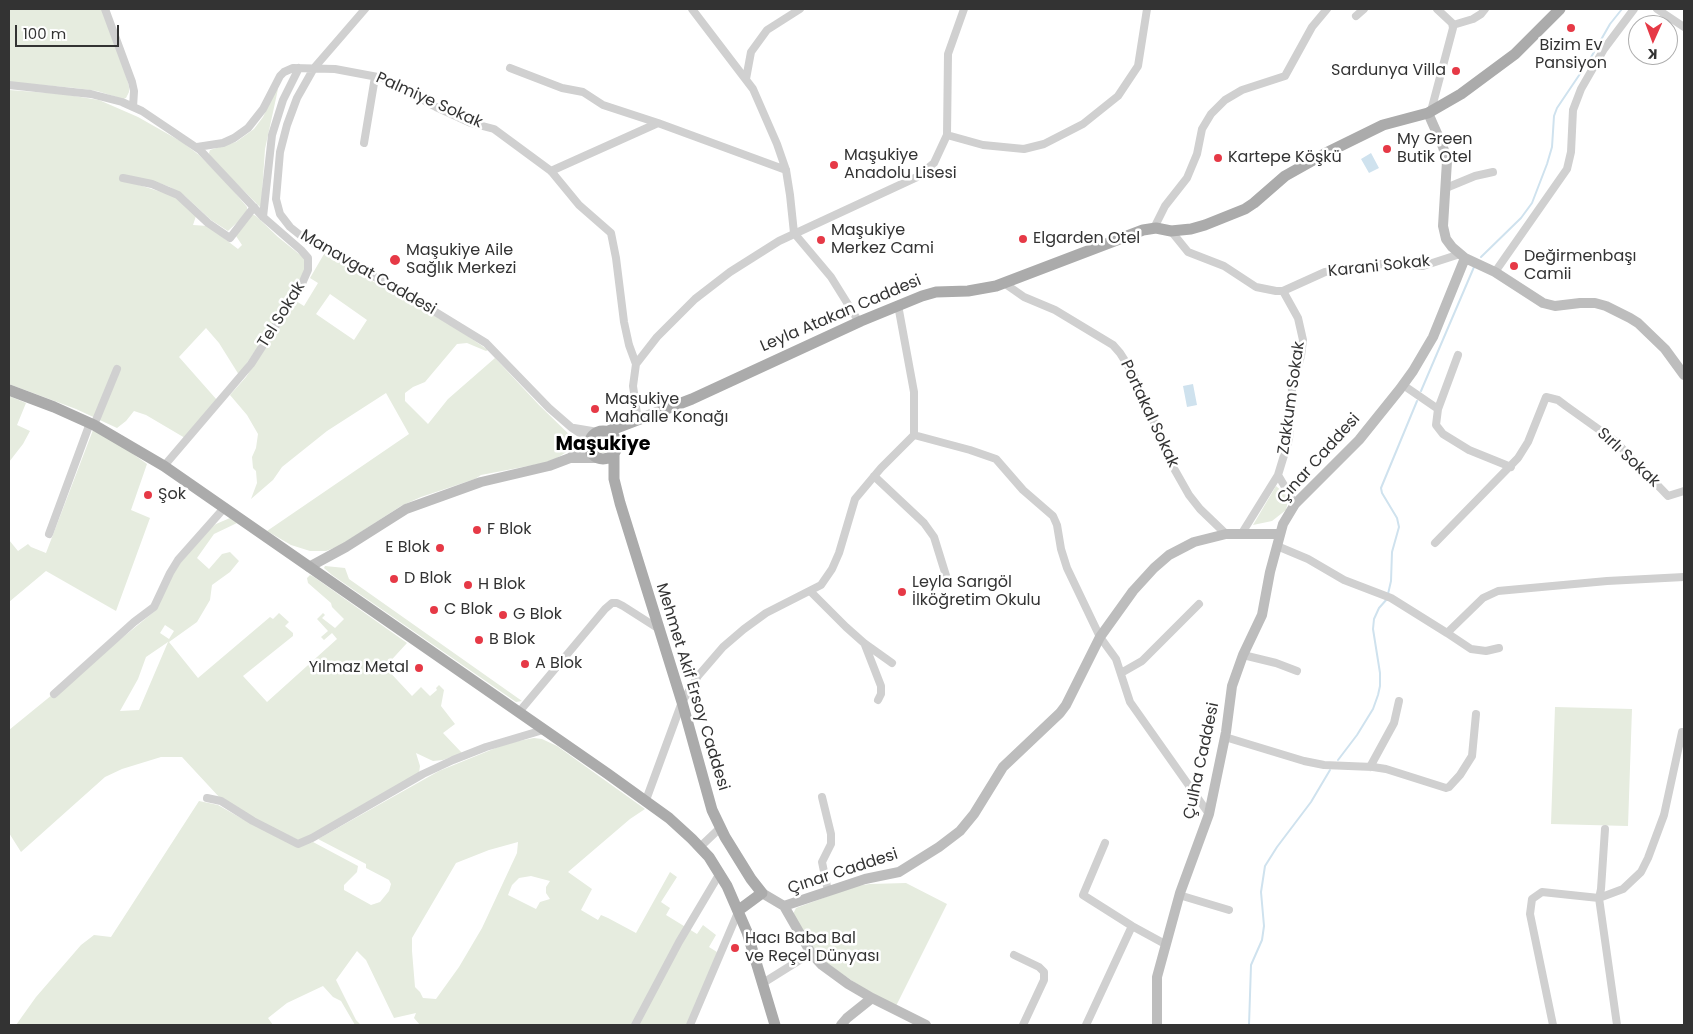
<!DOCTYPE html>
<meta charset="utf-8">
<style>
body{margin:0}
#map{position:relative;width:1693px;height:1034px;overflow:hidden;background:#fff;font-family:Poppins,sans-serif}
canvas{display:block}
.frame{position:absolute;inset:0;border:10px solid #333;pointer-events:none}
.north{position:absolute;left:1628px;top:15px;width:50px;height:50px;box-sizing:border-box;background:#fff;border:1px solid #adadad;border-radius:50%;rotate:182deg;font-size:14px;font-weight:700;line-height:20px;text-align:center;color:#333}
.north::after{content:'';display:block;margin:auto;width:18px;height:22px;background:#e63946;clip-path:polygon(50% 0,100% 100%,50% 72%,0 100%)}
.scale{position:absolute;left:15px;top:25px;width:104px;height:22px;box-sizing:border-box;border:2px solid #333;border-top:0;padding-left:6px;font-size:15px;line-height:18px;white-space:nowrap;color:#333;-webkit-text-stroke:4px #fff;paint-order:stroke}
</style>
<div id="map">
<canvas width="1693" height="1034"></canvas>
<div class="frame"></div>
<div class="north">K</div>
<div class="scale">100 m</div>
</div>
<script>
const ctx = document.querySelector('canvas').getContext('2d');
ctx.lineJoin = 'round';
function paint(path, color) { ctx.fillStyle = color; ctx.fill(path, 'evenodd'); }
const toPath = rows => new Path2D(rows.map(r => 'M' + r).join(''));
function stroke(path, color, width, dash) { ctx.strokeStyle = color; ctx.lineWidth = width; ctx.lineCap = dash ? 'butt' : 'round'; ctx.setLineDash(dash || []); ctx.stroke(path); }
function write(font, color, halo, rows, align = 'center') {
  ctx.font = font + ' Poppins,sans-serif'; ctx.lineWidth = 5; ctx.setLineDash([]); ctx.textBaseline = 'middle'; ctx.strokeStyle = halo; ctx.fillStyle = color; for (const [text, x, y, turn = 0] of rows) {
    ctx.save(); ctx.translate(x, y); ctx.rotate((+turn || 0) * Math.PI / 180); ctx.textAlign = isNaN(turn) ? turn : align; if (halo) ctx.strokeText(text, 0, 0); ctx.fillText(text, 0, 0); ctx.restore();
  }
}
const green = toPath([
 [9,9,102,9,126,75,129,87,129,92,126,98,123,99,97,91,75,88,9,82],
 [278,89,265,149,261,208,210,157,209,153,210,150,236,142,254,129,263,117,276,90],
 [9,90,62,94,99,100,138,117,182,142,199,155,226,182,247,207,247,210,245,215,228,231,211,220,185,196,170,187,156,182,120,179,174,196,196,216,193,225,208,226,238,249,242,245,236,236,252,214,256,216,278,237,304,258,306,264,303,276,280,313,239,375,219,343,206,328,179,357,217,400,185,438,146,415,134,411,126,421,117,428,76,409,9,384],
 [324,254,456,328,488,350,486,351,467,343,457,344,425,382,413,387,405,393,405,401,428,424,448,399,495,358,539,405,579,444,557,458,544,463,481,475,475,479,421,497,401,506,339,546,326,551,310,551,291,545,267,531,409,434,386,393,327,431,282,467,273,480,251,499,257,483,256,471,253,468,252,457,256,448,258,434,247,415,230,395,246,377,296,301,304,306,318,283,310,278],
 [330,294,367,320,354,340,316,314],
 [9,396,26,403,17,425,30,431,23,444,9,462],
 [93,430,129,451,147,464,131,510,150,518,116,611,46,571,9,602,9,540,18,551,28,544,31,547,46,553],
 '596 446a7 7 0 1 1 14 0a7 7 0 1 1-14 0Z',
 [1276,486,1284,493,1288,501,1286,510,1272,521,1253,525],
 [230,518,237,523,214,534,197,558,209,569,222,554,230,552,239,561,230,572,212,585,210,600,197,622,169,642,198,678,270,617,273,619,279,613,289,622,285,626,293,633,293,636,243,676,267,702,337,639,332,633,324,640,321,637,328,631,317,619,323,613,325,615,322,618,335,628,344,619,332,607,331,603,308,583,307,578,310,575,314,577,407,643,385,667,412,696,421,687,430,696,437,690,436,688,439,685,444,690,441,706,455,724,443,733,462,753,443,760,433,761,416,753,420,766,419,773,306,838,298,840,257,820,220,798,182,757,161,757,122,769,105,777,21,852,9,833,9,730,155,611,173,572,205,533,216,524],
 [165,625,174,631,169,639,160,633],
 [168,642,139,710,120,711,138,679,146,657],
 [325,566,345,568,349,579,522,701,516,702,332,575,324,568],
 [1555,707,1632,709,1628,826,1551,824],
 [534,738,542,739,557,746,645,809,630,819,568,872,592,889,581,910,598,920,601,915,608,918,636,933,670,872,677,877,661,902,670,908,666,915,697,934,703,925,716,935,709,947,717,952,690,1025,420,1025,414,1018,416,1013,394,1018,366,960,357,951,336,980,356,1020,361,1025,355,1025,341,1001,333,997,323,986,287,1003,268,1018,273,1025,16,1025,36,997,81,945,94,935,111,937,199,801,218,805,239,817,296,846,313,842,358,866,357,872,344,885,344,890,371,905,380,902,389,891,391,884,389,880,366,868,366,864,318,839,439,771,508,743],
 [518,842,517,853,482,928,459,967,436,999,423,998,420,992,415,987,412,951,412,938,456,863,489,850],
 [531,876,550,881,546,887,546,893,550,899,540,902,536,909,508,895,512,885,519,878],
 [906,883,947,904,896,1006,860,986,829,965,813,948,793,914,796,908,856,886,870,884]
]);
const water = toPath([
 [1371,153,1379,168,1369,173,1361,159],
 [1193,384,1197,405,1187,407,1183,386]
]);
const stream = toPath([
 [1481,257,1521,218,1532,203,1547,164,1552,147,1554,116,1557,108,1590,59,1610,24,1622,9],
 [1421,391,1474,267],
 [1388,594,1391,581,1392,552,1399,527,1397,518,1382,493,1381,488,1417,401],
 [1338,760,1357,735,1373,709,1378,695,1380,686,1380,673,1373,629,1374,619,1379,608,1387,599],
 [1249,1025,1251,965,1262,940,1264,926,1261,892,1265,866,1277,847,1311,802,1330,770]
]);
const street = toPath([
 [105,9,132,82,134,91,133,107],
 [365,9,314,68,297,98,287,125,280,152,276,199,280,214,290,227,305,239,406,294,486,343,549,408,572,428,590,440],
 [692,9,753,89,777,144,786,170,790,195,794,233,831,277,859,322],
 [1657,9,1684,27],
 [1356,16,1364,9],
 [1453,25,1473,19,1481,14,1485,9],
 [510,68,562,88,583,92,603,105,658,123],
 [746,79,751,52,767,30,800,9],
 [9,85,91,94,122,102,142,111,200,150,263,217,301,250,308,258,308,270,301,286,251,364,164,466],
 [1431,111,1453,28,1452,23,1437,9],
 [947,135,983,145,1024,149,1044,144,1083,124,1118,96,1138,66,1147,9],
 [364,143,375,77],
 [197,147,223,143,234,138,248,128,263,109,280,76,284,72,293,68,335,69,383,78,436,107,471,123,494,129,551,171,579,205,611,233,616,258,624,322,629,345,636,364],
 [551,171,658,123,786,170],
 [123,178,152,184,178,195,208,223,230,238,254,207],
 [1446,188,1475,176,1493,172],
 [263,217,272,135,283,100,299,68],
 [1154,228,1165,206,1187,178,1197,154,1202,129,1211,114,1225,100,1242,90,1285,76,1312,27,1327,9],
 [1171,231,1188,252,1224,266,1256,287,1276,291,1283,291,1325,272,1380,264,1423,266,1460,254],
 [1495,272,1567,169,1571,152,1573,110,1581,89,1604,49,1634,9],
 [1004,283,1024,297,1055,310,1113,345,1120,353,1134,375,1172,465,1189,495,1200,509,1226,534],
 [1283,291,1298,318,1303,340,1301,356,1292,389,1289,439,1278,475,1295,504],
 [898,305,914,392,914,435],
 [1403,385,1438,409,1458,355],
 [1438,409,1436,425,1443,434,1469,450,1511,467],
 [638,421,633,386,636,364,657,337,695,299,730,272,779,241,917,177,934,163,947,135,948,54,964,9],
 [94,425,117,369],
 [574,428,598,432],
 [914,435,970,450,996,459,1023,490,1053,516,1057,525,1061,549,1067,568,1100,637,1116,659,1130,702,1209,814],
 [874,476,924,523,934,537,948,582],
 [1242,533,1278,475],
 [49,534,90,423],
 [1435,543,1518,458,1528,442,1546,397,1558,400,1566,406,1615,441,1668,496,1684,491],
 [1277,546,1308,559,1344,580,1391,598,1447,633,1483,598,1498,591,1607,581,1684,577],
 [810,591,846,627,864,643,892,663],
 [1447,633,1471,649,1486,651,1499,648],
 [865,645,881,686,881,694,878,700],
 [1243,655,1276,663,1297,671],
 [1121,673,1142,661,1199,604],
 [54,694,134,622,154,607,170,573,178,560,225,507],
 [519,712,605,609,612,603,617,603,623,606,659,629],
 [1225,737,1304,761,1324,765,1373,767,1386,769,1446,788,1449,787,1460,775,1472,756,1476,714],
 [1370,767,1394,723,1399,701],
 [822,797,831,834,831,844,822,862,828,891],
 [207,798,221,801,253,821,298,844,312,838,423,774,453,760,486,747,543,730],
 [646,800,682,702,698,676,723,647,744,629,766,613,821,585,832,569,839,553,855,499,881,468,914,435],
 [1105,843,1083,895,1132,926,1165,944],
 [700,847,720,828],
 [1179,895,1229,910],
 [1014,955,1039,967,1044,972,1044,980,1023,1025],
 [763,983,811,953],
 [635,1025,679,942,720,873],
 [690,1025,739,910],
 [1086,1025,1132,926],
 [1553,1025,1530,914,1532,899,1542,892,1599,898,1601,889,1605,829],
 [1617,1025,1599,898,1623,889,1641,872,1648,858,1664,815,1682,732]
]);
const secondary = toPath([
 [1428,113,1443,147,1447,161,1443,226,1446,239,1452,247,1465,258,1495,272,1543,303,1555,306,1580,303,1595,303,1606,306,1630,318,1638,323,1665,349,1684,375],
 [570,458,598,458],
 [309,567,346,547,406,509,481,482,549,466,570,458,589,443],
 [762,893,784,906,811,953,822,965,848,984,872,998,926,1025],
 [784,906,865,879,899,872,939,847,960,831,974,814,1003,767,1060,713,1066,705,1100,637,1133,591,1154,568,1169,555,1194,542,1226,534,1280,534],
 [841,1025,847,1018,872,998],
 [1157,1025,1157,977,1160,966,1180,893,1209,814,1226,732,1232,686,1243,655,1262,615,1270,572,1283,524,1295,504,1359,440,1400,389,1413,371,1433,337,1465,258]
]);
const primary = toPath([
 [9,390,54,407,94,425,164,466,608,774,669,818,692,839,709,857,727,886,747,932,775,1025],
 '589 445a14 14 0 1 1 28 0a14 14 0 1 1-28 0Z',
 [606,432,692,399,861,321,922,296,936,292,968,291,996,286,1143,230,1156,228,1171,231,1191,229,1205,225,1245,209,1254,203,1285,176,1326,153,1383,125,1428,113,1461,94,1515,54,1560,9],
 [614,453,614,479,620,503,682,702,712,810,725,837,751,879,762,893,739,910]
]);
const markers = [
 [1571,28,5,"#e63946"],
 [1456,71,5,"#e63946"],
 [1387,149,5,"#e63946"],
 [1218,158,5,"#e63946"],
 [834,165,5,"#e63946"],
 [1023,239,5,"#e63946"],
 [821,240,5,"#e63946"],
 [395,260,6,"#e63946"],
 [1514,266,5,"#e63946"],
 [595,409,5,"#e63946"],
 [148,495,5,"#e63946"],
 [477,530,5,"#e63946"],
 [440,548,5,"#e63946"],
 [394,579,5,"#e63946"],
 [468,585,5,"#e63946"],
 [902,592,5,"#e63946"],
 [434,610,5,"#e63946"],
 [503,615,5,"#e63946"],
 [479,640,5,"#e63946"],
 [525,664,5,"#e63946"],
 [419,668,5,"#e63946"],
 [735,948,5,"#e63946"]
];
const poiNames = [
 ["Bizim Ev",1571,46,"center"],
 ["Pansiyon",1571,64,"center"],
 ["Sardunya Villa",1446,71,"right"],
 ["My Green",1397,140],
 ["Butik Otel",1397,158],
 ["Maşukiye",844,156],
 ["Anadolu Lisesi",844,174],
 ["Kartepe Köşkü",1228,158],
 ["Maşukiye",831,231],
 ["Merkez Cami",831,249],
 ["Elgarden Otel",1033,239],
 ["Maşukiye Aile",406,251],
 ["Sağlık Merkezi",406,269],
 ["Değirmenbaşı",1524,257],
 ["Camii",1524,275],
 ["Maşukiye",605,400],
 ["Mahalle Konağı",605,418],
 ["Şok",158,495],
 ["F Blok",487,530],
 ["E Blok",430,548,"right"],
 ["D Blok",404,579],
 ["Leyla Sarıgöl",912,583],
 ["İlköğretim Okulu",912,601],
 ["H Blok",478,585],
 ["C Blok",444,610],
 ["G Blok",513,615],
 ["B Blok",489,640],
 ["A Blok",535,664],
 ["Yılmaz Metal",409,668,"right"],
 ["Hacı Baba Bal",745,939],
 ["ve Reçel Dünyası",745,957]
];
const streetNames = [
 ["Palmiye Sokak",429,101,24],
 ["Karani Sokak",1379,267,-6],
 ["Manavgat Caddesi",368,273,30],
 ["Leyla Atakan Caddesi",841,314,-23],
 ["Tel Sokak",282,315,-58],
 ["Zakkum Sokak",1292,398,-82],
 ["Portakal Sokak",1149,414,65],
 ["Sırlı Sokak",1628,458,43],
 ["Çınar Caddesi",1319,459,-48],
 ["Mehmet Akif Ersoy Caddesi",692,687,73],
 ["Çulha Caddesi",1202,761,-78],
 ["Çınar Caddesi",843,872,-18]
];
const quarterNames = [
 ["Maşukiye",603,445]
];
paint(green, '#e6ecdf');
paint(water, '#cfe2ee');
stroke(stream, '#cfe2ee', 2);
stroke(street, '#d0d0d0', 8);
stroke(secondary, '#bdbdbd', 10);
stroke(primary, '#ababab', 11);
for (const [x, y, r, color] of markers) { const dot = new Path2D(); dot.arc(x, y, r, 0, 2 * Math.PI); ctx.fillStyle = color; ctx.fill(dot); stroke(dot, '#fff', 2); }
write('16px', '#333', '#fff', poiNames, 'left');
write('16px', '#333', '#fff', streetNames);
write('bold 19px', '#000', '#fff', quarterNames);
</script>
